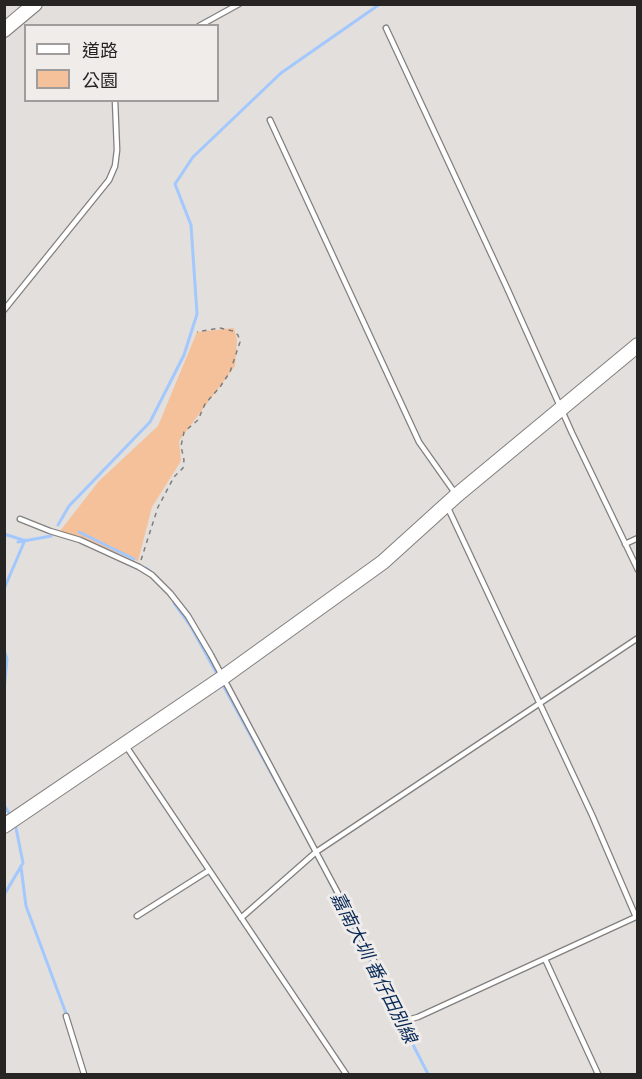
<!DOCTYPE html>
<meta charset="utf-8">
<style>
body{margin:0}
#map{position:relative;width:642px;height:1079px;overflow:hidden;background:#e2dfdd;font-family:"PT Sans","Noto Sans TC",sans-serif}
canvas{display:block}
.frame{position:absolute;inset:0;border:6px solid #262524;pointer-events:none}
.legend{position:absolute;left:24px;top:24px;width:195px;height:78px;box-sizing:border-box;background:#f0ecea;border:2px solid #9f9c9b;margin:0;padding:8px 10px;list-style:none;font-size:18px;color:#262524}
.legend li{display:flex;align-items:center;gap:12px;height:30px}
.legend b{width:30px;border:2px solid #9f9c9b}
</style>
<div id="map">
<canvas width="642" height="1079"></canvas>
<div class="frame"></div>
<ul class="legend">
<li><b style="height:8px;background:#fff"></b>道路</li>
<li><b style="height:16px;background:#f4c19a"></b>公園</li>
</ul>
</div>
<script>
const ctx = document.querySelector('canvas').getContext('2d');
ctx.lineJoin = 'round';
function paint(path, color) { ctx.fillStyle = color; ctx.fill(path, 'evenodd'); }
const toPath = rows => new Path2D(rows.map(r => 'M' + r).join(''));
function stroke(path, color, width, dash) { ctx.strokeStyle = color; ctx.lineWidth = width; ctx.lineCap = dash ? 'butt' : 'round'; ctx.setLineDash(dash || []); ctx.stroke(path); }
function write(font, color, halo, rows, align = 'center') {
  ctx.font = font + ' "PT Sans","Noto Sans TC",sans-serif'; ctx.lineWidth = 6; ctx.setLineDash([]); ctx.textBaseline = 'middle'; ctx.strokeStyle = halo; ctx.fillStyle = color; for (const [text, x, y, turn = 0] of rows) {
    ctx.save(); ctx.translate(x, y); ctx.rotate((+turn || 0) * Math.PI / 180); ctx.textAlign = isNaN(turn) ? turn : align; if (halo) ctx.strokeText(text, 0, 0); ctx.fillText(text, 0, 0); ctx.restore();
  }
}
const green = toPath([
 [234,328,237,340,235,366,179,441,181,461,152,507,138,561,60,531,99,481,158,426,197,332]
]);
const stream = toPath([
 [58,525,69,506,150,422,184,355,197,314,191,225,175,184,193,157,281,73,380,4],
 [79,532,134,559],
 [4,534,23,540],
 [18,542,51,536],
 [146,568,151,572],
 [4,589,25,540],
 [174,603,190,625,216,672],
 [4,649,7,659,4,691],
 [224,687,299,824],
 [4,805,9,813],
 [21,867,26,906,67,1016],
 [329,881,428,1074],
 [4,895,23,863,16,828]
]);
const path = toPath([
 [141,560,158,507,174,477,183,468,184,460,181,446,184,432,198,420,205,404,220,387,230,372,240,342,238,335,233,331,220,328,197,332]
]);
const lane = toPath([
 [199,26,239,4],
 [386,28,507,288,572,433,638,570],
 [270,120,419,442,455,493],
 [4,310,109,180,115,166,117,150,115,100],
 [448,508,592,815,636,917],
 [20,519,50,531,80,540,139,567,152,575,170,593,188,616,211,655,404,1017,411,1019,418,1017,638,916],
 [625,544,638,538],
 [126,746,346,1074],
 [137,916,208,871],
 [241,918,316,852,638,638],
 [545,959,598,1074],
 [66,1016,84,1074]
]);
const secondary = toPath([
 [4,30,35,4],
 [4,826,222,678,383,562,457,495,638,345]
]);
const waterNames = [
 ["嘉南大圳 番仔田別線",373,968,63]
];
paint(green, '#f4c19a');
stroke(stream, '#a3c8fd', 3);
stroke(lane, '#827f7d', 7);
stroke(secondary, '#827f7d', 16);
stroke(path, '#807e7c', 1.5, [4.5, 4.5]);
stroke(lane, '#fff', 4.5);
stroke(secondary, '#fff', 14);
write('italic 18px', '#052755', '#f0ecea', waterNames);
</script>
